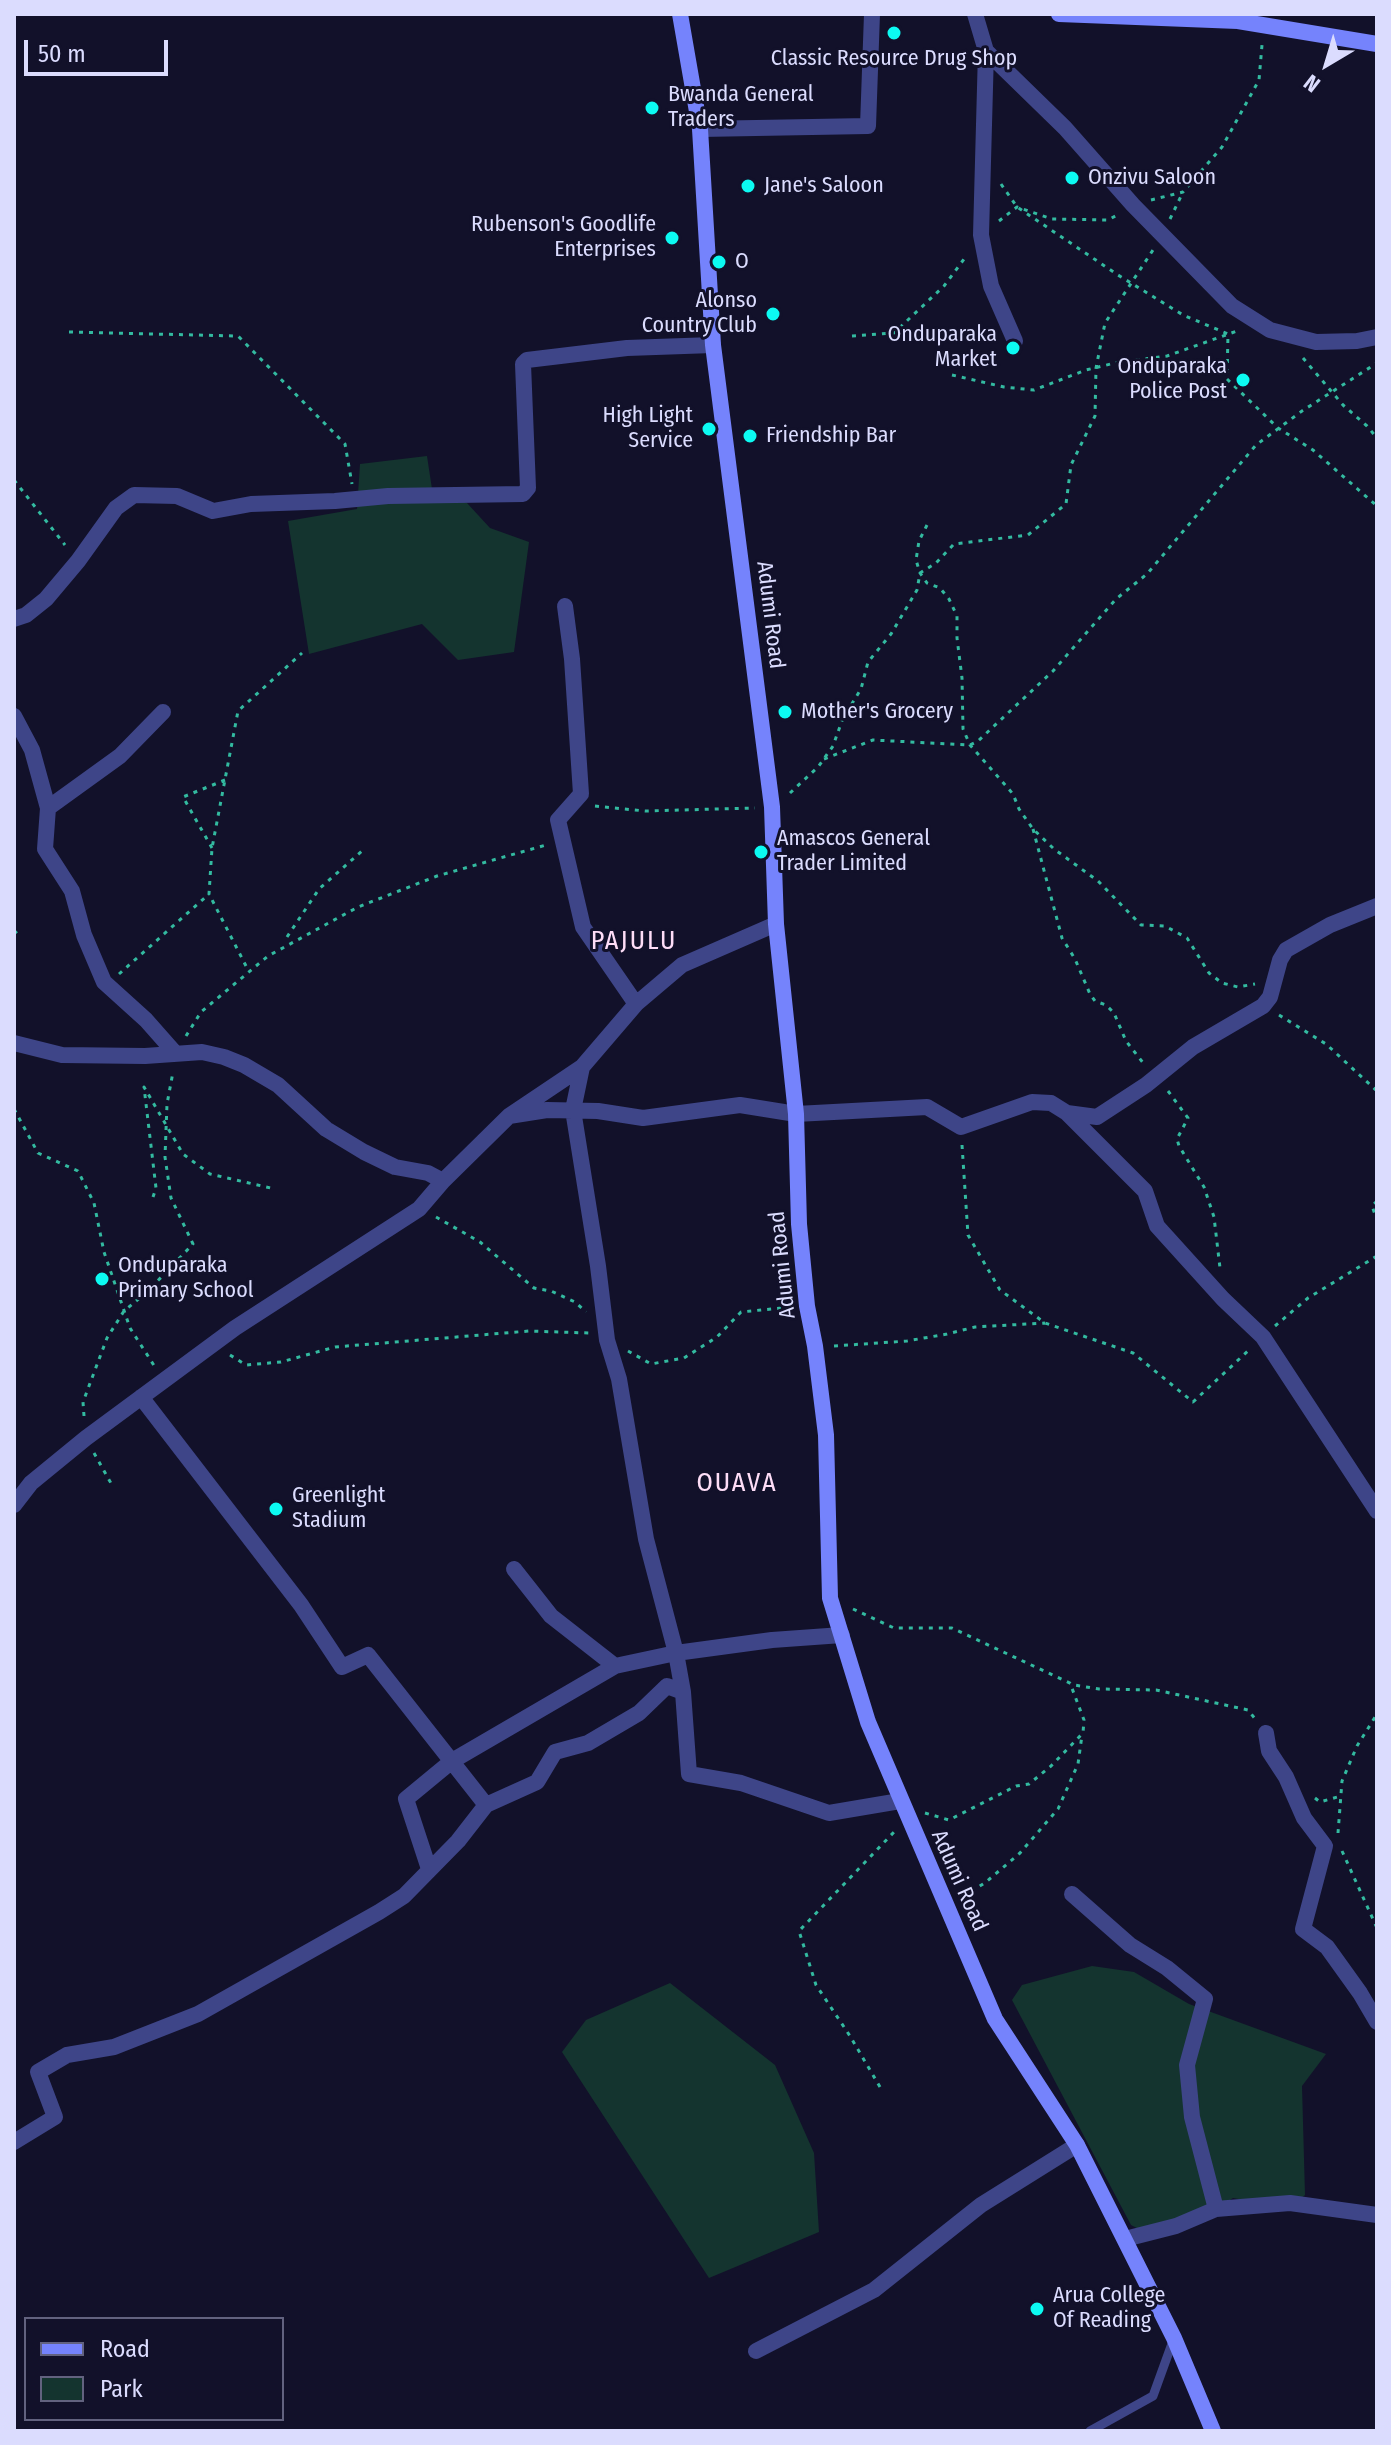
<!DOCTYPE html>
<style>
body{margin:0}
#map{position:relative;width:1391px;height:2445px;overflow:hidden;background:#12112a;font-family:"Fira Sans Condensed",sans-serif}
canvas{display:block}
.frame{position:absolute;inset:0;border:16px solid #dbdcfe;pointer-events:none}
.legend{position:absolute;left:24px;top:2317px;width:260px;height:104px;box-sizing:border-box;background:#12112a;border:2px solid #62627f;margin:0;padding:10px 14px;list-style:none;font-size:24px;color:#dbdcfe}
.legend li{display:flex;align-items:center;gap:16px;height:40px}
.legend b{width:40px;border:2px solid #62627f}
.north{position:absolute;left:1287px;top:24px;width:80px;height:80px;-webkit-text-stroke:6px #12112a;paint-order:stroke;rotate:218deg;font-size:22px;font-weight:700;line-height:32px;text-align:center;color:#dbdcfe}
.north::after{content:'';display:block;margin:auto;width:28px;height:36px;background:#dbdcfe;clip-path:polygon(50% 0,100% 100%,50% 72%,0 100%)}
.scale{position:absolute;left:24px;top:40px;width:144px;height:36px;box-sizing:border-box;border:4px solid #dbdcfe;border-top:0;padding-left:10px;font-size:24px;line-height:28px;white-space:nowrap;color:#dbdcfe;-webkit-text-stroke:6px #12112a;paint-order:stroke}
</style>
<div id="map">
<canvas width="1391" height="2445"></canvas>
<div class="frame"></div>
<ul class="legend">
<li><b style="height:10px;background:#7583fc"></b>Road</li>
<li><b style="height:22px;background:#14342f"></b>Park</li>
</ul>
<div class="north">N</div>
<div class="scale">50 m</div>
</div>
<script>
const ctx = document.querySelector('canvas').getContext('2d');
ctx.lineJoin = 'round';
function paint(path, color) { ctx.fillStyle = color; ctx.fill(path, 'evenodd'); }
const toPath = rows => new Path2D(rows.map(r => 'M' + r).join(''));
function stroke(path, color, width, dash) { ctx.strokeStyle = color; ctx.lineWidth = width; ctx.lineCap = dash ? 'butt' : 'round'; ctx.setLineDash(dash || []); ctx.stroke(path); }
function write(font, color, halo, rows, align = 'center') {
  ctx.font = font + ' "Fira Sans Condensed",sans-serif'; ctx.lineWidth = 6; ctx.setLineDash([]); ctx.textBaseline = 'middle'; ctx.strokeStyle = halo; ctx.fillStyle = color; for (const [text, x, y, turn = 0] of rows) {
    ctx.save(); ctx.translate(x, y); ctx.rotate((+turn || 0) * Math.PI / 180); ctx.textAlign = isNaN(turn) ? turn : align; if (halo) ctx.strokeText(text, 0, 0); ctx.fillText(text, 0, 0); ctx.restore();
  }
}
const green = toPath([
 [427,456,432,489,467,503,490,528,529,542,514,652,458,660,422,624,309,654,288,521,357,509,360,464],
 [1092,1966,1134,1972,1189,2004,1326,2054,1302,2086,1305,2195,1289,2208,1233,2198,1186,2229,1148,2234,1131,2225,1012,2000,1022,1985],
 [670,1983,775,2065,814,2153,819,2232,709,2278,562,2052,586,2020]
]);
const path = toPath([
 [1001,184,1017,207,1118,275,1183,315,1228,334,1227,379,1278,428,1313,450,1377,506],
 [1151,200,1183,192,1222,147,1259,80,1262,45],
 [1170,219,1183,192],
 [999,221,1017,207,1052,219,1108,220,1119,214],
 [69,332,238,336,345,444,352,484],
 [852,336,894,333,944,286,967,255],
 [1303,358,1343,405,1367,426,1377,438],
 [952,375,1004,387,1034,390,1086,370,1119,362,1167,356,1237,331],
 [14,480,65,545],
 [927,525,919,541,916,560,920,573,927,583,940,588,949,599,957,616,957,638,962,678,963,729,970,745,1013,794,1019,809,1033,829,1054,849,1098,881,1141,925,1165,926,1187,938,1209,973,1222,983,1238,987,1255,984],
 [824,759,873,740,970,745,978,741,1053,671,1116,599,1147,574,1256,445,1302,411,1377,363],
 [790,793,818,767,833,746,843,718,861,689,868,662,891,634,917,590,920,573,936,563,954,544,1028,535,1066,504,1071,465,1095,416,1096,368,1105,323,1153,250],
 [595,806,645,811,755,808],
 [1033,829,1062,938,1075,959,1090,994,1095,1001,1106,1005,1114,1013,1126,1041,1144,1064],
 [212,848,183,797,225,780],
 [14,934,18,930],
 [287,937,319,889,362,851],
 [246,966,209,894,212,848,238,711,302,653],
 [119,974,209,894],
 [1279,1015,1326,1044,1377,1091],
 [186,1036,201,1012,268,956,358,907,437,876,546,845],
 [1168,1091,1188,1118,1177,1139,1179,1146,1204,1187,1214,1217,1220,1268],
 [14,1109,38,1153,78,1171,94,1203,104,1252,130,1328,155,1367],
 [962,1145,968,1235,1000,1290,1045,1323,1133,1353,1193,1402,1249,1350],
 [153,1197,156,1188,144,1087,183,1154,210,1174,275,1189],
 [1377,1201,1372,1206,1377,1220],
 [436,1217,480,1242,534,1288,551,1291,575,1302,586,1312],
 [1275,1326,1308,1298,1377,1256],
 [834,1346,907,1341,947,1334,975,1327,1045,1323],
 [628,1351,651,1364,684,1358,717,1337,741,1312,791,1307],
 [230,1355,246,1365,281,1362,335,1347,529,1331,589,1333],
 [84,1416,83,1402,107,1338,124,1311,147,1292,193,1244,171,1198,165,1157,167,1104,173,1072],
 [94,1453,112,1485],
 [853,1609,894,1628,952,1628,1074,1685,1099,1689,1156,1690,1248,1710,1256,1720],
 [1315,1798,1320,1802,1341,1796],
 [925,1813,949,1820,1016,1786,1029,1784,1051,1766,1083,1733,1084,1720,1070,1683],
 [1338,1833,1342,1781,1357,1746,1377,1714],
 [1342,1851,1377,1928],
 [963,1897,986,1882,1020,1853,1058,1809,1078,1764,1082,1735],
 [880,2087,850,2036,816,1985,799,1931,895,1831]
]);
const lane = toPath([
 [1090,2431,1153,2396,1174,2338]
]);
const street = toPath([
 [975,14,986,51,1065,128,1133,205,1232,306,1270,330,1316,342,1357,341,1377,337],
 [986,51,981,235,991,286,1015,341],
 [700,129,868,126,872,14],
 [565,606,572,659,581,794,558,820,583,927,636,1004],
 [14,619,26,615,46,599,78,561,116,508,134,495,177,496,213,511,251,504,335,501,388,496,523,494,528,488,523,364,527,360,627,348,713,345],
 [14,716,32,750,48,808,45,849,72,891,84,935,104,982,146,1020,176,1054],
 [48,808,120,756,163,712],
 [14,1043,62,1055,145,1056,202,1052,224,1057,244,1065,278,1085,326,1129,364,1152,395,1167,428,1173,443,1181],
 [582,1067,573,1110,598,1266,607,1340,619,1379,646,1539,676,1653,683,1692],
 [1067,1113,1097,1117,1146,1085,1193,1047,1263,1006,1270,997,1280,960,1286,950,1330,925,1377,906],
 [509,1116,547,1110,598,1111,643,1118,740,1105,796,1114,927,1107,961,1127,1032,1102,1051,1103,1067,1113,1145,1191,1157,1226,1223,1299,1263,1337,1377,1511],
 [141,1397,301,1605,342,1667,368,1655,486,1805],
 [14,1505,31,1483,86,1438,235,1328,419,1209,443,1181,509,1116,582,1067,636,1004,682,965,776,924],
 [514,1569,551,1616,615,1666],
 [1266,1733,1269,1751,1286,1777,1304,1818,1325,1846,1303,1929,1327,1947,1360,1993,1377,2022],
 [429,1869,406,1799,452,1761,615,1666,676,1653,772,1640,842,1635],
 [1072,1894,1130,1945,1167,1968,1205,1999,1187,2065,1192,2117,1216,2209],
 [14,2142,55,2117,38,2072,67,2055,114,2047,198,2014,379,1912,404,1896,458,1841,486,1805,537,1782,555,1752,588,1743,639,1713,667,1686,683,1692,689,1774,741,1783,829,1813,900,1801],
 [1125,2239,1176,2226,1216,2209,1290,2203,1377,2215],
 [756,2351,874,2290,981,2205,1077,2145]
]);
const secondary = toPath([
 [680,14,700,129,713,345,772,807,776,924,796,1114,799,1224,807,1306,815,1346,826,1435,830,1598,868,1722,995,2019,1077,2145,1174,2338,1213,2431],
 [1059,14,1238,21,1377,44]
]);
const markers = [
 [894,33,8,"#0cfaf2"],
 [652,108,8,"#0cfaf2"],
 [1072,178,8,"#0cfaf2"],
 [748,186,8,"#0cfaf2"],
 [672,238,8,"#0cfaf2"],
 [719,262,8,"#0cfaf2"],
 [773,314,8,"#0cfaf2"],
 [1013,348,8,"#0cfaf2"],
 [1243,380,8,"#0cfaf2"],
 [709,429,8,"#0cfaf2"],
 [750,436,8,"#0cfaf2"],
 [785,712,8,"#0cfaf2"],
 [761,852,8,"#0cfaf2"],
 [102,1279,8,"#0cfaf2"],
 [276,1509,8,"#0cfaf2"],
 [1037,2309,8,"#0cfaf2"]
];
const poiNames = [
 ["Classic Resource Drug Shop",894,59,"center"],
 ["Bwanda General",668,95],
 ["Traders",668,120],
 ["Onzivu Saloon",1088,178],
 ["Jane's Saloon",764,186],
 ["Rubenson's Goodlife",656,225,"right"],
 ["Enterprises",656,250,"right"],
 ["O",735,262],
 ["Alonso",757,301,"right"],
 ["Country Club",757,326,"right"],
 ["Onduparaka",997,335,"right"],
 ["Market",997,360,"right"],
 ["Onduparaka",1227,367,"right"],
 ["Police Post",1227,392,"right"],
 ["High Light",693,416,"right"],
 ["Service",693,441,"right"],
 ["Friendship Bar",766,436],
 ["Mother's Grocery",801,712],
 ["Amascos General",777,839],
 ["Trader Limited",777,864],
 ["Onduparaka",118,1266],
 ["Primary School",118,1291],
 ["Greenlight",292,1496],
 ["Stadium",292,1521],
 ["Arua College",1053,2296],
 ["Of Reading",1053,2321]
];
const streetNames = [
 ["Adumi Road",770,615,83],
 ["Adumi Road",783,1265,-96],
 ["Adumi Road",959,1881,66]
];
const quarterNames = [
 ["PAJULU",634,942],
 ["OUAVA",737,1484]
];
paint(green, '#14342f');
stroke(path, '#33baa0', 3, [4, 6]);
stroke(lane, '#3e4588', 9);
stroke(street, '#3e4588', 16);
stroke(secondary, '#7583fc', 16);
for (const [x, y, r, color] of markers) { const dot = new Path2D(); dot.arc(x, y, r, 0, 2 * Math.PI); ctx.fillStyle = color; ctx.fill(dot); stroke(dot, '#12112a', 3); }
write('22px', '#dbdcfe', '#12112a', poiNames, 'left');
write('22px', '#dbdcfe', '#12112a', streetNames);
ctx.letterSpacing = '2px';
write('26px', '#feddf7', '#12112a', quarterNames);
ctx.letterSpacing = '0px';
</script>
